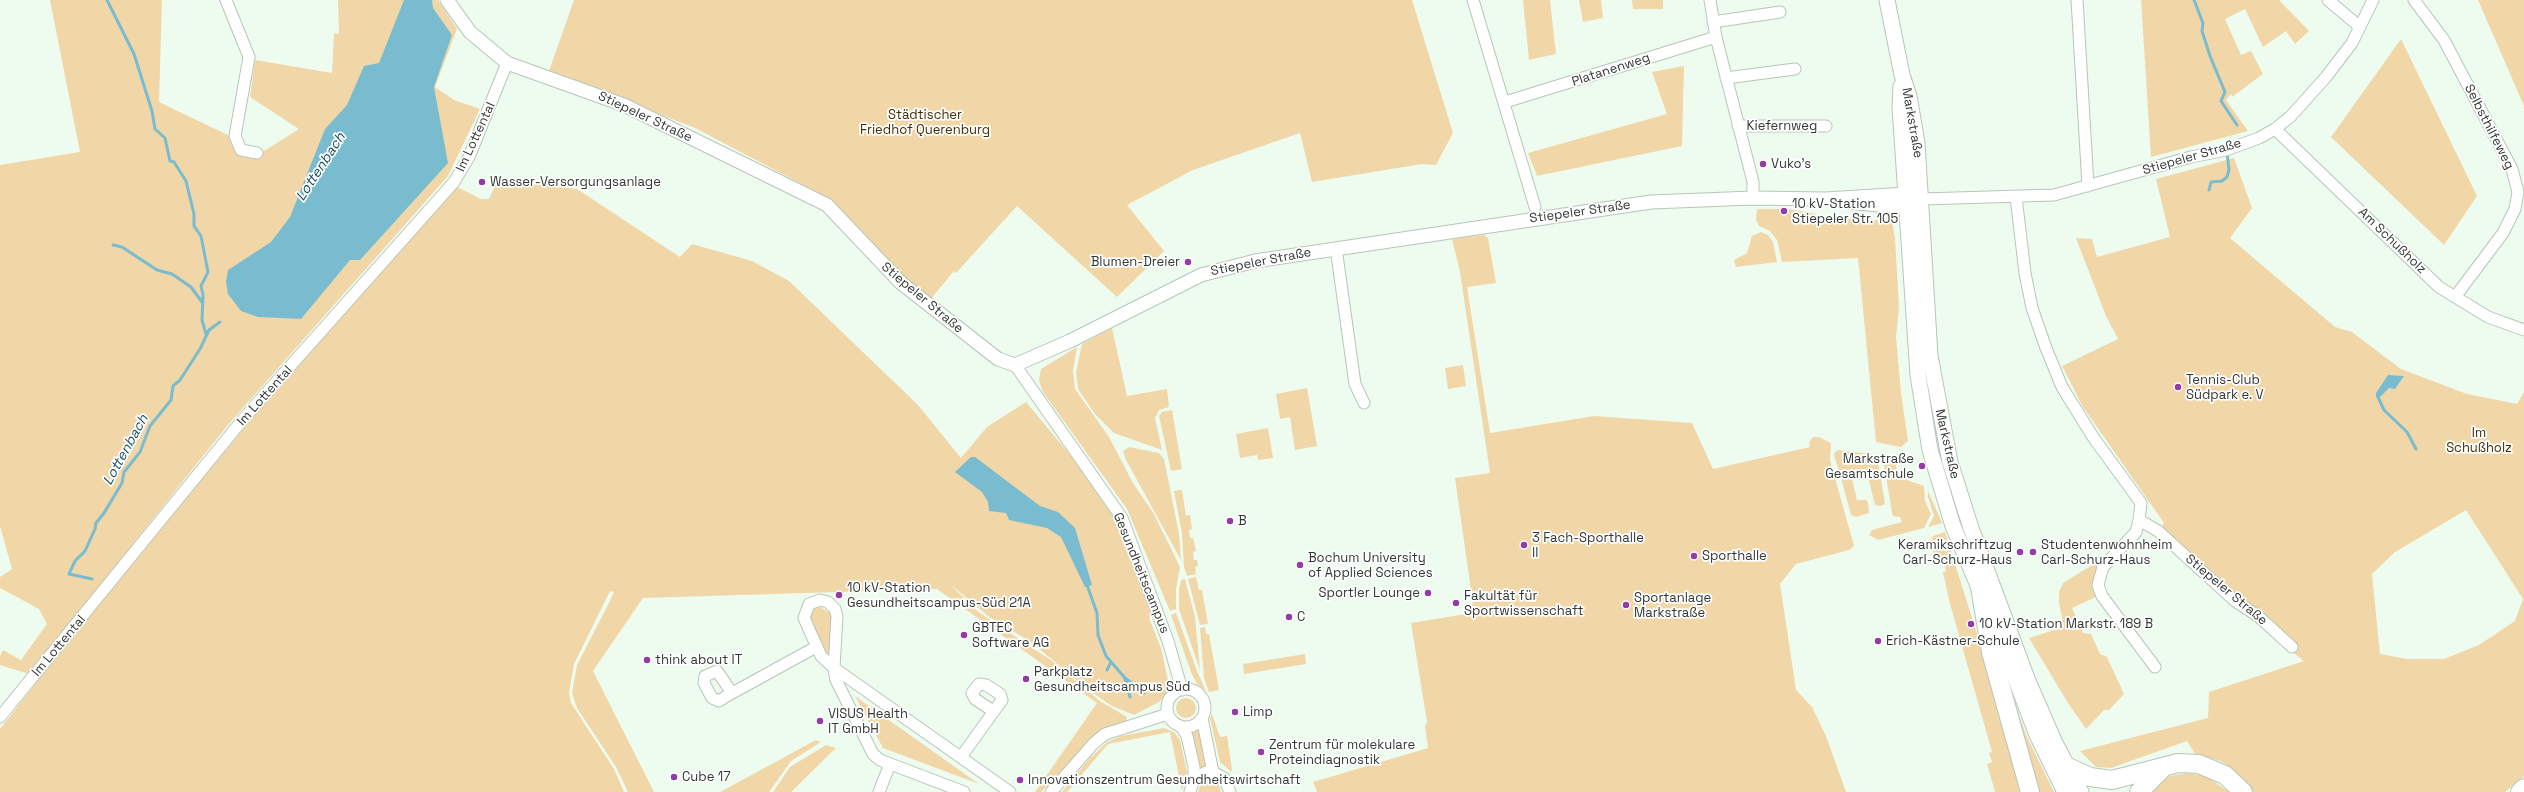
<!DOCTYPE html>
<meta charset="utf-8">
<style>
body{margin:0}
canvas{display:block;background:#edfcef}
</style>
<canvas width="2524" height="792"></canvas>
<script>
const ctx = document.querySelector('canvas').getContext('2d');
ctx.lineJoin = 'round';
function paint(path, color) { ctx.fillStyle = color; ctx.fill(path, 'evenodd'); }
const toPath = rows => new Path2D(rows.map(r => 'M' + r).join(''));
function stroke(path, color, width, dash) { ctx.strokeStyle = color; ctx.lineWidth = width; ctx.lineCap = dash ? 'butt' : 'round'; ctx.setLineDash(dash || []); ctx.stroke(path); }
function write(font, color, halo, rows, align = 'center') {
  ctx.font = font + ' "Space Grotesk",sans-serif'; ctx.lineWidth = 3.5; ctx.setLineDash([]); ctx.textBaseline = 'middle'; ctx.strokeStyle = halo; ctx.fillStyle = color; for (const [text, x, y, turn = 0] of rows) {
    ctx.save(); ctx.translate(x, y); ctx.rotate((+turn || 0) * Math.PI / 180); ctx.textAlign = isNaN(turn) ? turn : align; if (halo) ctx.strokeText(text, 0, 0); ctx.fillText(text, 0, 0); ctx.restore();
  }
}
const green = toPath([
 [50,0,162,0,159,102,234,138,256,156,299,129,250,97,255,60,332,73,334,33,339,34,338,0,438,0,457,29,435,87,454,100,480,109,448,176,227,426,29,674,0,665,0,656,3,650,21,660,47,624,39,609,0,588,0,577,12,569,0,526,0,165,80,152],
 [574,0,1412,0,1453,133,1436,165,1422,164,1312,182,1300,133,1193,170,1127,205,1164,251,1117,297,1017,206,956,273,954,271,930,300,891,268,837,207,813,190,695,128,549,71],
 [1523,0,1550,0,1556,54,1529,60],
 [1579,0,1601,0,1603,18,1583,22],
 [1632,0,1663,0,1663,9,1633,9],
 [2141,0,2279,0,2309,31,2295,44,2286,31,2263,47,2245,9,2225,19,2241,55,2251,51,2263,74,2232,97,2231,94,2226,100,2248,131,2151,157],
 [2478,0,2524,0,2524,106],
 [2401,39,2477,196,2444,245,2331,137],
 [1684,66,1682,146,1537,176,1528,153,1667,114,1652,72],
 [2234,158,2252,208,2230,238,2335,327,2352,332,2401,369,2467,394,2517,404,2524,392,2524,776,2505,792,2253,792,2234,770,2221,761,2195,754,2187,741,2111,768,2096,767,2080,751,2208,718,2209,692,2304,661,2229,602,2157,533,2164,523,2083,407,2062,366,2118,339,2106,316,2076,238,2092,239,2097,257,2170,237,2156,179],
 [2466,510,2523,599,2515,621,2479,645,2444,659,2407,659,2380,654,2372,574,2395,552],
 [498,179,577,189,680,257,692,244,752,261,789,281,918,405,961,458,987,427,1026,402,1071,456,1117,522,1140,582,1152,615,1149,618,1161,648,1169,685,1164,697,1159,702,1134,715,1112,706,1087,689,1031,642,988,616,950,584,977,611,1052,661,1100,701,1127,717,1126,721,1095,735,1049,787,1047,786,1041,792,1035,792,1097,703,937,589,643,598,593,671,654,792,628,792,616,767,577,708,572,693,577,665,609,603,614,592,610,591,574,664,569,693,571,703,614,769,624,792,0,792,0,729,68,642,258,411,455,186,481,199,489,199],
 [1757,209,1782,209,1781,213,1788,214,1789,209,1838,218,1892,221,1895,238,1899,307,1896,337,1901,393,1908,441,1901,447,1876,442,1858,258,1782,262,1777,240,1770,231,1759,226,1756,220],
 [1761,232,1768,235,1773,242,1777,262,1736,267,1734,260,1747,253,1752,236],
 [1484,235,1488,238,1496,283,1467,287,1490,433,1594,416,1692,423,1713,469,1810,447,1809,442,1813,437,1819,437,1831,443,1830,460,1854,546,1849,550,1796,564,1780,584,1796,690,1812,707,1826,736,1846,792,1317,792,1313,782,1428,748,1425,726,1427,722,1411,623,1466,614,1465,606,1473,604,1455,478,1490,473,1460,272,1452,239],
 [1112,328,1127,396,1167,389,1169,407,1159,410,1155,418,1162,450,1114,433,1095,414,1078,389,1076,372,1082,344],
 [1077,347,1073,371,1075,389,1109,437,1133,483,1154,514,1180,567,1176,589,1176,609,1170,611,1127,509,1043,392,1039,381,1041,369],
 [1463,365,1466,386,1448,389,1445,368],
 [1307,388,1317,446,1295,450,1290,417,1280,419,1276,394],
 [1172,410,1182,469,1171,471,1159,416,1162,412],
 [1268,428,1273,458,1258,460,1257,455,1240,458,1236,434],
 [1129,447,1159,453,1164,459,1179,534,1181,560,1126,460,1123,451],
 [1839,450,1877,455,1885,504,1881,506,1875,505,1866,469,1839,471,1834,455,1836,451],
 [1883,459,1903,461,1903,464,1896,465,1897,475,1906,474,1907,480,1924,486,1925,501,1931,514,1924,528,1878,540,1869,535,1872,530,1902,522,1900,517,1893,516,1892,512],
 [1851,475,1857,500,1866,500,1868,503,1869,513,1856,517,1851,515,1841,478],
 [1182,490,1186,516,1190,515,1192,529,1189,530,1190,538,1193,538,1196,551,1193,552,1194,560,1197,560,1198,566,1195,567,1196,574,1187,576,1184,567,1182,534,1174,491],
 [1928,491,1942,523,1928,527,1934,516,1928,497],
 [1945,532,1984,656,2020,792,1995,792,1987,764,1992,762,1989,753,1992,752,1949,600,1943,572,1946,571,1943,561,1936,563,1931,542,1933,536],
 [2097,562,2098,596,2072,608,2083,633,2091,634,2100,654,2107,657,2124,694,2109,710,2104,710,2086,729,2068,703,2029,638,2064,627,2059,603,2059,592,2063,583],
 [1196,577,1199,590,1202,590,1208,624,1200,625,1188,579],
 [1185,579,1195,617,1200,670,1179,609,1179,590,1181,580],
 [820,607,830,613,833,619,829,654,826,654,809,618,815,608],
 [1176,613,1197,671,1206,691,1197,684,1191,672,1171,615],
 [1205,627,1206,634,1209,634,1219,690,1209,692,1204,678,1200,628],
 [1996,653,2027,737,2054,792,2033,792],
 [1305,654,1306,664,1244,674,1243,664],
 [855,696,979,784,883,748],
 '1176 708a10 10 0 1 1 20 0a10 10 0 1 1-20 0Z',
 [1212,714,1220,737,1227,736,1232,769,1231,772,1220,762,1210,718],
 [1200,727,1209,767,1199,770,1190,731],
 [1164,728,1174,732,1180,740,1187,772,1182,791,1170,732,1108,744,1067,792,1062,792,1089,759,1107,742,1121,736],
 [816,740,821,742,791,761,769,792,720,792],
 [826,745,836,748,791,792,773,792,790,767],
 [2187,773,2206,776,2229,792,2145,792,2164,777],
 [1209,779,1218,782,1221,792,1198,792,1201,783]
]);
const water = toPath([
 [404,0,432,0,433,8,452,35,434,87,448,163,360,260,350,260,301,319,258,317,241,311,228,294,226,282,228,270,271,242,290,217,325,129,347,105,364,66,379,63],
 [2388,375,2404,376,2395,389,2389,388,2380,397,2376,397,2376,393],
 [971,457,975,457,1040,506,1058,512,1075,528,1092,585,1085,587,1061,537,1047,528,1009,520,1006,513,989,511,988,502,982,492,955,472]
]);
const stream = toPath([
 [107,0,134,54,152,111,155,129,165,138,170,161,174,162,186,181,194,214,194,226,201,236,208,272,201,286,203,295,202,320,206,334],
 [2194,0,2203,23,2202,31,2210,56,2225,92,2221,101,2237,125],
 [2209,190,2211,182,2222,181,2227,177,2229,170,2227,152],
 [113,245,122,247,157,270,172,274,191,287,202,302],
 [2378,397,2384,410,2407,432,2416,449],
 [92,579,69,574,75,561,85,551,95,529,96,523,104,513,122,483,124,472,140,452,150,426,171,400,173,386,180,380,200,349,209,330,220,322],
 [1086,582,1097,613,1098,635,1106,656,1125,678,1144,693],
 [1107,670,1111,662],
 [1125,679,1130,697]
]);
const minor = toPath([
 [226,0,249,57,235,136,241,150,257,153],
 [1473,0,1535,207],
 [1710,0,1716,37,1753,182,1753,198],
 [2077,0,2088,186],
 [2328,0,2360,27],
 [2414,0,2444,40,2512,169,2518,192,2515,209,2503,233,2455,297],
 [1713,22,1780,12],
 [1726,78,1795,69],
 [1505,102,1716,37],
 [1738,126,1826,126],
 [2275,129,2439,287,2488,317,2524,330],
 [2016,197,2025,273,2032,308,2046,348,2062,387,2093,437,2141,503,2139,520,2158,531,2235,601,2258,616,2292,647],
 [1922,199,2054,195,2191,157,2226,150,2259,138,2275,129,2291,116,2326,77,2352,43,2373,0],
 [1336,248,1355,384,1364,403],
 [1015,365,1122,518,1168,641,1182,690],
 [2139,520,2136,532,2103,567,2098,585,2102,596,2155,667],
 '1167 708a19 19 0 1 1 38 0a19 19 0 1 1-38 0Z',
 [732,693,717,671,705,676,704,683,712,698,719,701,725,697,816,647],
 [0,717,244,418,454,182,469,157,507,63],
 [1202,718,1213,772],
 [1181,726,1187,736,1194,767,1194,779],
 [961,757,1002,700,1000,694,986,685,979,684,972,693,975,699,993,711],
 [879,792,890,764],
 [964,792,880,760,873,754,836,680,834,668,837,616,835,609,828,602,820,600,809,604,804,618,821,656,834,668,1010,792],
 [1051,792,1093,744,1105,734,1168,714],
 [1190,792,1194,779,1206,772,1213,772,1224,778,1230,792]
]);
const tertiary = toPath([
 [447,0,470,32,507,63,624,105,827,205,901,283,998,359,1015,365,1070,341,1201,275,1255,261,1651,202,1753,198,1826,199,1906,194,1915,197],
 [1848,202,1889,206,1907,206,1915,202]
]);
const secondary = toPath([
 [1887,0,1902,75,1909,96,1917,143,1930,356,1950,462,1971,528,2028,681,2055,743,2081,792],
 [1901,86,1900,107,1918,375,1930,450,1953,526,2000,638,2037,735,2065,792]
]);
const trunk = toPath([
 [1980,587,1991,652,2030,792],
 [2066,766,2090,777,2112,780,2178,763,2199,764,2225,775,2243,792],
 [2139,792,2164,767],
 [2520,792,2524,788]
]);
const markers = [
 [1763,164,4,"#953ba6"],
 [482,182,4,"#953ba6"],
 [1784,211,4,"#953ba6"],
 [1188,262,4,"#953ba6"],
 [2178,387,4,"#953ba6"],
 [1922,466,4,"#953ba6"],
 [1230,521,4,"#953ba6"],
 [1524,545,4,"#953ba6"],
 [2020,552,4,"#953ba6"],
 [2033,552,4,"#953ba6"],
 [1694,556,4,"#953ba6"],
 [1300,565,4,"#953ba6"],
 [1428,593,4,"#953ba6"],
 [839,595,4,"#953ba6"],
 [1456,603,4,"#953ba6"],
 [1626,605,4,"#953ba6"],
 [1289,617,4,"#953ba6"],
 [1971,624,4,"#953ba6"],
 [964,635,4,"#953ba6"],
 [1878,641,4,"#953ba6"],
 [647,660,4,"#953ba6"],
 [1026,679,4,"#953ba6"],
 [1235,712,4,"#953ba6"],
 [820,721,4,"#953ba6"],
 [1261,752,4,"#953ba6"],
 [674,777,4,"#953ba6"],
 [1020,780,4,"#953ba6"]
];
const streetNames = [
 ["Platanenweg",1611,70,-18],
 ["Stiepeler Straße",645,117,25],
 ["Markstraße",1912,123,80],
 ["Kiefernweg",1782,126],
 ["Selbsthilfeweg",2489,127,63],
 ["Im Lottental",476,137,-65],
 ["Stiepeler Straße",2192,157,-16],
 ["Stiepeler Straße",1580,212,-8],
 ["Am Schußholz",2392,241,44],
 ["Stiepeler Straße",1261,262,-11],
 ["Stiepeler Straße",922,298,40],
 ["Im Lottental",265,396,-48],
 ["Markstraße",1947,444,77],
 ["Gesundheitscampus",1141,573,68],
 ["Stiepeler Straße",2226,590,40],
 ["Im Lottental",59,646,-50]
];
const parkNames = [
 ["Städtischer",925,115],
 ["Friedhof Querenburg",925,130],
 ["Im",2479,433],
 ["Schußholz",2479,448]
];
const poiNames = [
 ["Vuko's",1771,164],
 ["Wasser-Versorgungsanlage",490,182],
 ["10 kV-Station",1792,204],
 ["Stiepeler Str. 105",1792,219],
 ["Blumen-Dreier",1180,262,"right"],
 ["Tennis-Club",2186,380],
 ["Südpark e. V",2186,395],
 ["Markstraße",1914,459,"right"],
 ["Gesamtschule",1914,474,"right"],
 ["B",1238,521],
 ["3 Fach-Sporthalle",1532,538],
 ["II",1532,553],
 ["Keramikschriftzug",2012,545,"right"],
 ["Carl-Schurz-Haus",2012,560,"right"],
 ["Studentenwohnheim",2041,545],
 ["Carl-Schurz-Haus",2041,560],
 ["Sporthalle",1702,556],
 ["Bochum University",1308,558],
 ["of Applied Sciences",1308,573],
 ["10 kV-Station",847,588],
 ["Gesundheitscampus-Süd 21A",847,603],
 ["Sportler Lounge",1420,593,"right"],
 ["Fakultät für",1464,596],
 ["Sportwissenschaft",1464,611],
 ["Sportanlage",1634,598],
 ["Markstraße",1634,613],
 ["C",1297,617],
 ["10 kV-Station Markstr. 189 B",1979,624],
 ["GBTEC",972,628],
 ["Software AG",972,643],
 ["Erich-Kästner-Schule",1886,641],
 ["think about IT",655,660],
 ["Parkplatz",1034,672],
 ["Gesundheitscampus Süd",1034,687],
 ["Limp",1243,712],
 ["VISUS Health",828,714],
 ["IT GmbH",828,729],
 ["Zentrum für molekulare",1269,745],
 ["Proteindiagnostik",1269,760],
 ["Cube 17",682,777],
 ["Innovationszentrum Gesundheitswirtschaft",1028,780]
];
const waterNames = [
 ["Lottenbach",321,167,-57],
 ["Lottenbach",126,450,-61]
];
paint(green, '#f1d7a8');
paint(water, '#7abccf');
stroke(stream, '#7abccf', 3);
stroke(minor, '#b7c6b9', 13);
stroke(tertiary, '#b7c6b9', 15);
stroke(secondary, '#b7c6b9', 17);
stroke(trunk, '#b7c6b9', 20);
stroke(minor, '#fff', 11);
stroke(tertiary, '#fff', 13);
stroke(secondary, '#fff', 15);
stroke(trunk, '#fff', 18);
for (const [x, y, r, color] of markers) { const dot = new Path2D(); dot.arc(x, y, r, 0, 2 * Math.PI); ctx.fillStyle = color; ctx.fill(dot); stroke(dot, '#fff', 1.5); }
write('13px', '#323833', '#fff', streetNames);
write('13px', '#412e05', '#fff', parkNames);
write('13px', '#323833', '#fff', poiNames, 'left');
write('italic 14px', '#1a5160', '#fff', waterNames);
</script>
